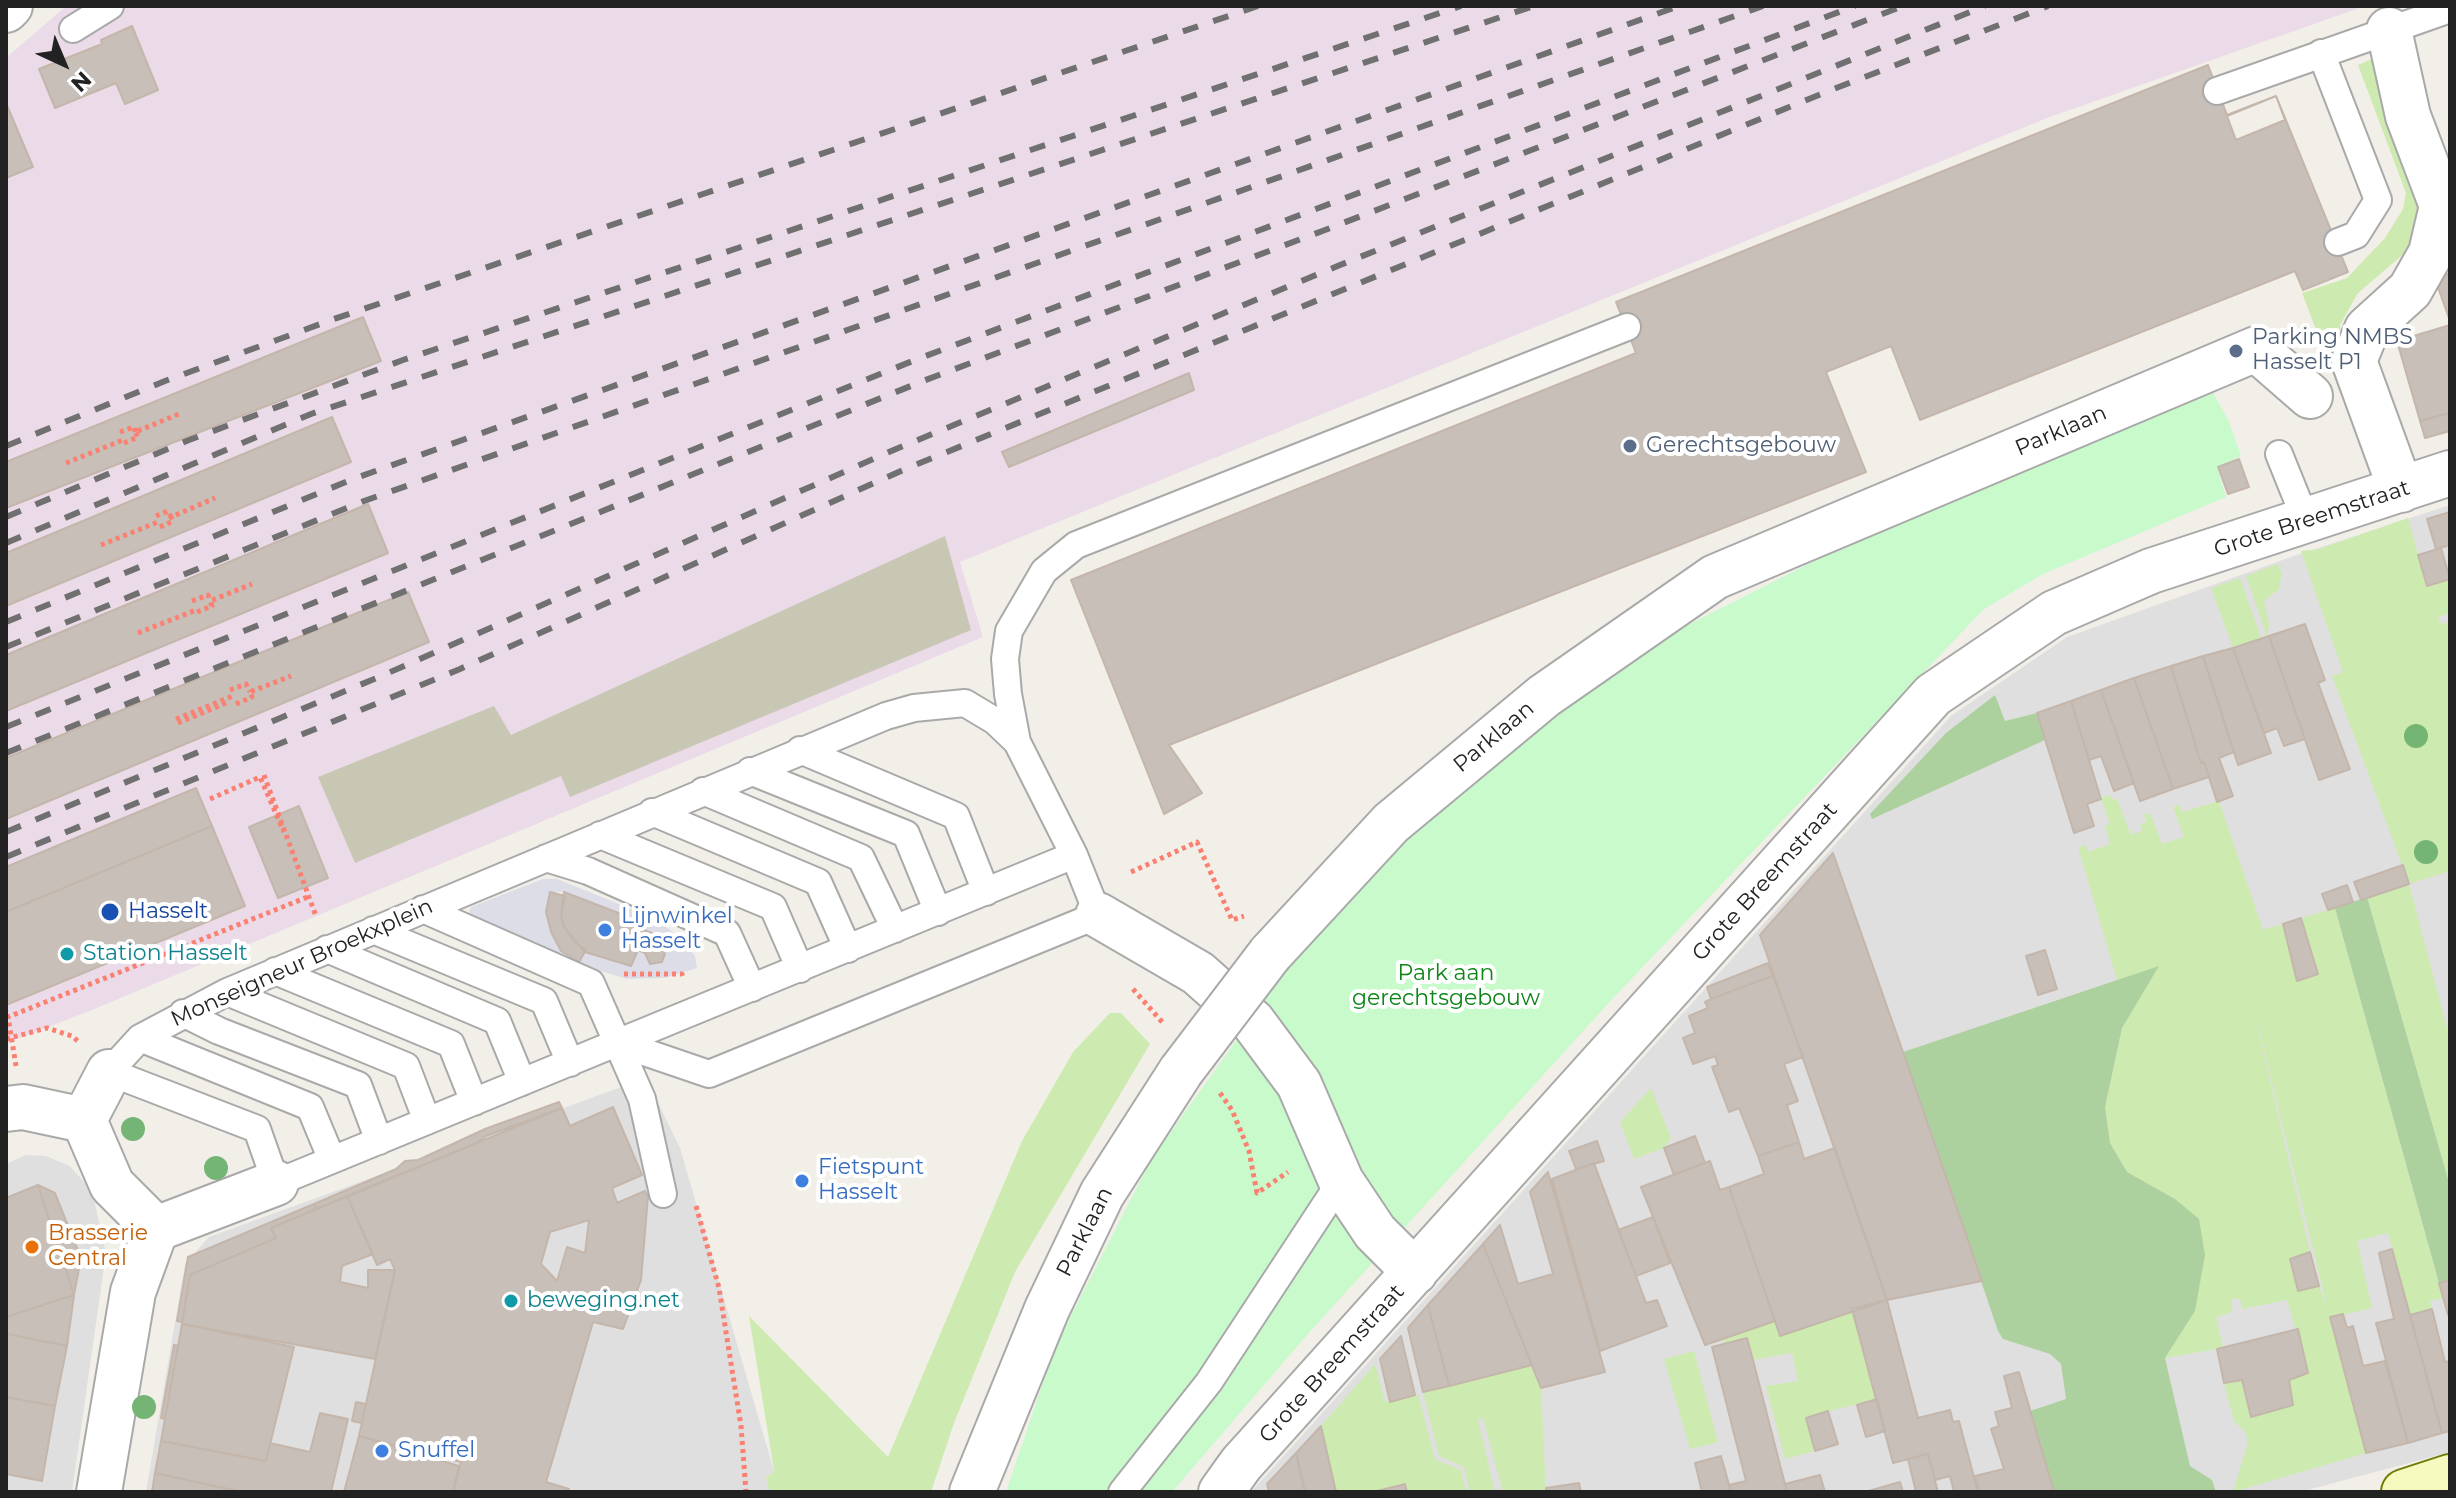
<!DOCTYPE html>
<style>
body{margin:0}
#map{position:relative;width:2456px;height:1498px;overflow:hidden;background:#f2efe9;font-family:Montserrat,sans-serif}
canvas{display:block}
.frame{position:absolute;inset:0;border:8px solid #222;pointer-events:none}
.north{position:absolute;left:24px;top:24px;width:80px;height:80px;-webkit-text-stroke:6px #fff;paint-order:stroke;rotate:136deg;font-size:22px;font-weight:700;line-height:32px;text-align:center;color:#222}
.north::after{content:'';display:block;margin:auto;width:28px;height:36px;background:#222;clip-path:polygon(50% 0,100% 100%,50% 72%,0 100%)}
</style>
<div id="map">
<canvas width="2456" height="1498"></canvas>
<div class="frame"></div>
<div class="north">N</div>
</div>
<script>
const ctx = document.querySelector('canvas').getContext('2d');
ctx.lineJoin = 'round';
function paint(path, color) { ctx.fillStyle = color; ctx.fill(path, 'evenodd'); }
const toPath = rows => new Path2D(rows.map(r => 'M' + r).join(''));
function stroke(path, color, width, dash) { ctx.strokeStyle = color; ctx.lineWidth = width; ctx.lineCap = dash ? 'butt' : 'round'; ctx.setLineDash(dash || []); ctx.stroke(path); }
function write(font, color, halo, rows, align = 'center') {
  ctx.font = font + ' Montserrat,sans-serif'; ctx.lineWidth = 8; ctx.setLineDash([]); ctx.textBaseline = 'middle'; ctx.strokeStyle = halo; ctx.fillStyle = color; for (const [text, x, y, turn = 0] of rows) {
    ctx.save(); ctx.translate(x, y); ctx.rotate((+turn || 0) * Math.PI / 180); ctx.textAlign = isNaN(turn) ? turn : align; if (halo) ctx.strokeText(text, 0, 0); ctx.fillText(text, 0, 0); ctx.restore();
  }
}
const residential = toPath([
 [2450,505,2450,1452,2300,1492,1251,1492,1951,716,2067,637,2291,557],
 [646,1078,680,1148,774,1471,766,1478,770,1492,146,1492,185,1264,209,1237],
 [26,1155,46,1156,70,1166,92,1191,106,1253,72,1492,6,1492,6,1164]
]);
const industrial = toPath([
 [66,6,2365,6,2047,118,960,562,983,637,87,1012,6,1043,6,58]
]);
const construction = toPath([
 [945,536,971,630,570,797,561,776,355,863,318,777,494,706,511,735]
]);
const grass = toPath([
 [2372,59,2422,192,2420,227,2406,252,2358,293,2340,325,2344,365,2371,449,2364,455,2302,293,2347,278,2385,238,2403,209,2406,193,2358,65],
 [2408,518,2427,586,2450,579,2450,613,2438,617,2441,624,2450,622,2450,871,2409,884,2450,1039,2450,1186,2367,897,2409,884,2332,676,2343,672,2301,551,2319,549],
 [2277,564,2282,573,2279,589,2264,601,2269,625,2267,637,2246,576],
 [2240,578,2261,638,2233,648,2211,588],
 [2110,795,2113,800,2117,799,2131,835,2142,831,2140,824,2147,822,2144,815,2150,813,2162,844,2184,837,2173,807,2179,805,2182,812,2219,801,2263,930,2283,924,2297,981,2318,974,2301,918,2335,908,2443,1298,2430,1301,2432,1309,2410,1315,2388,1233,2357,1241,2372,1308,2330,1318,2366,1453,2233,1492,2248,1442,2245,1432,2234,1421,2224,1383,2242,1380,2252,1416,2293,1405,2289,1380,2308,1373,2287,1300,2242,1309,2240,1298,2231,1300,2232,1312,2216,1317,2223,1348,2165,1358,2195,1311,2175,1199,2127,1172,2110,1143,2105,1107,2122,1028,2135,1002,2117,980,2078,847,2085,845,2088,852,2110,844,2105,826,2110,824,2101,798],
 [2257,1024,2258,1025,2327,1306,2319,1286,2298,1291,2290,1259,2310,1252],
 [1110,1013,1121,1013,1150,1044,1015,1272,954,1423,931,1492,770,1492,766,1478,774,1471,749,1316,888,1457,1022,1141,1073,1052],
 [1651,1088,1671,1138,1664,1148,1634,1159,1620,1122],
 [1852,1309,1877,1399,1806,1417,1815,1451,1785,1459,1766,1386,1798,1381,1792,1353,1753,1360,1747,1338,1725,1344,1723,1339,1775,1321,1780,1336],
 [1694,1351,1718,1442,1690,1449,1664,1359],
 [1375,1364,1385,1402,1418,1394,1435,1459,1461,1470,1466,1492,1407,1492,1404,1484,1372,1492,1336,1492,1321,1426],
 [1532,1365,1541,1388,1546,1492,1503,1492,1483,1418,1478,1420,1495,1492,1470,1492,1464,1467,1439,1456,1423,1392]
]);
const forest = toPath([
 [1995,695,2005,721,2037,713,2045,740,1872,819,1870,814,1946,733],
 [2367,897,2450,1186,2450,1280,2439,1283,2335,908],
 [2159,966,2122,1028,2105,1107,2110,1143,2127,1172,2175,1199,2199,1219,2205,1255,2195,1311,2165,1358,2190,1466,2212,1480,2216,1492,2054,1492,2030,1411,2066,1399,2061,1364,2050,1354,2003,1339,1998,1331,1903,1052]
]);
const park = toPath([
 [2210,387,2229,422,2241,456,2217,467,2226,497,2043,574,1984,609,1616,995,1307,1335,1172,1492,1006,1492,1055,1347,1151,1160,1288,968,1368,875,1505,750,1654,642,1955,490]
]);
const plaza = toPath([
 [543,879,557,879,656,919,684,941,695,956,697,968,664,978,627,979,588,967,468,915,471,907],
 [550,892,564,892,620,914,619,919,663,937,662,962,650,964,645,953,638,950,631,966,585,952,579,962,571,958,561,951,551,932,546,912]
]);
const building = toPath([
 [132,26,158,90,125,104,116,83,55,108,39,69,102,44,101,40,132,26],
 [2208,65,2227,115,2276,96,2348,272,2303,290,2295,271,1920,420,1891,346,1826,372,1866,472,1169,745,1202,793,1164,814,1071,580,1636,353,1616,302,2208,65],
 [2276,96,2285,120,2236,140,2227,116,2276,96],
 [6,103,33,167,6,178,6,103],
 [2450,273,2450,321,2435,279,2450,273],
 [363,317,381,361,6,508,6,462,363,317],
 [2450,325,2450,413,2420,421,2397,341,2450,325],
 [1189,373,1194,390,1009,467,1002,452,1189,373],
 [2450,413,2450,431,2425,438,2420,421,2450,413],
 [332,417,351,462,6,606,6,553,332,417],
 [2239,459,2249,487,2228,494,2218,467,2239,459],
 [368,504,388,553,6,711,6,655,368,504],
 [2450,512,2450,545,2436,549,2427,519,2450,512],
 [2441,548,2450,579,2427,586,2418,555,2441,548],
 [408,592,429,642,6,819,6,758,408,592],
 [2305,624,2325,680,2318,683,2350,769,2319,780,2269,636,2305,624],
 [2269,636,2305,739,2284,746,2277,728,2264,733,2233,648,2269,636],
 [2233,648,2271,753,2238,765,2203,656,2233,648],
 [2203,656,2234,752,2219,758,2233,796,2217,802,2204,762,2201,763,2171,666,2203,656],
 [2171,666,2201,763,2204,762,2209,777,2173,789,2134,678,2171,666],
 [2134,678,2173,789,2140,801,2101,690,2134,678],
 [2101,690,2134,783,2114,791,2101,756,2089,760,2071,701,2101,690],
 [2071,701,2101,799,2087,804,2094,826,2074,833,2037,713,2071,701],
 [196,788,212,826,6,912,6,867,196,788],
 [299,806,328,878,278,898,249,827,299,806],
 [212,826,245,906,6,1005,6,912,212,826],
 [1833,853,1903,1052,1982,1281,1887,1300,1760,935,1833,853],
 [2403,865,2409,884,2361,900,2354,882,2403,865],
 [2347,885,2353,902,2328,910,2322,894,2347,885],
 [550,892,565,896,561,915,564,927,576,943,586,950,579,962,561,951,551,932,546,912,550,892],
 [564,892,621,914,619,919,663,938,660,946,665,954,662,962,650,964,645,953,638,950,631,966,585,952,564,927,561,915,564,892],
 [2301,918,2318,974,2297,981,2283,924,2301,918],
 [2045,950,2057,989,2038,995,2026,956,2045,950],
 [1768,963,1772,976,1711,999,1707,987,1768,963],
 [1768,963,1803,1057,1784,1064,1798,1101,1787,1105,1799,1142,1758,1156,1739,1108,1729,1112,1712,1067,1718,1065,1715,1056,1693,1064,1683,1038,1695,1033,1689,1016,1708,1008,1705,1002,1711,999,1772,976,1768,963],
 [559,1102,562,1108,486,1136,475,1144,317,1209,314,1204,396,1169,405,1161,418,1160,485,1129,559,1102],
 [613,1107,642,1175,612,1188,617,1203,645,1191,648,1196,641,1280,623,1329,593,1322,546,1482,569,1489,569,1492,453,1492,461,1462,359,1436,395,1270,390,1259,377,1265,347,1196,562,1108,570,1126,613,1107],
 [589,1220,585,1253,567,1247,557,1281,541,1264,550,1232,589,1220],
 [1695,1136,1705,1163,1674,1175,1664,1148,1695,1136],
 [1597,1141,1604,1161,1576,1169,1569,1151,1597,1141],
 [1799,1142,1804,1159,1835,1148,1887,1300,1780,1336,1729,1187,1764,1174,1758,1156,1799,1142],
 [1710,1161,1720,1190,1729,1187,1775,1321,1705,1345,1641,1187,1710,1161],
 [1594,1163,1646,1303,1657,1300,1667,1326,1600,1351,1552,1179,1594,1163],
 [1548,1172,1605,1372,1541,1388,1483,1244,1500,1225,1518,1284,1553,1274,1530,1192,1548,1172],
 [38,1185,55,1193,81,1258,74,1295,38,1185],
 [38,1185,74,1295,6,1317,6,1198,38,1185],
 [347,1196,373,1254,342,1266,340,1282,368,1288,368,1270,395,1270,375,1359,182,1324,190,1275,276,1238,271,1228,347,1196],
 [314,1204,317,1209,271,1228,276,1238,190,1275,182,1322,177,1321,188,1257,314,1204],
 [1653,1217,1670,1263,1636,1276,1618,1230,1653,1217],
 [1483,1244,1532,1365,1449,1386,1428,1305,1483,1244],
 [2392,1249,2442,1433,2408,1443,2376,1323,2394,1319,2379,1253,2392,1249],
 [2310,1252,2319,1286,2298,1291,2290,1259,2310,1252],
 [2450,1280,2450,1315,2448,1315,2439,1283,2450,1280],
 [74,1295,67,1346,7,1334,6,1339,6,1317,74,1295],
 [1887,1300,1918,1418,1950,1410,1953,1422,1959,1421,1978,1492,1954,1492,1950,1476,1935,1480,1928,1454,1893,1463,1852,1309,1887,1300],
 [1428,1305,1449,1386,1423,1392,1408,1328,1428,1305],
 [2432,1309,2445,1362,2450,1361,2450,1431,2442,1433,2410,1315,2432,1309],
 [2343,1314,2347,1328,2353,1326,2363,1366,2385,1361,2408,1443,2366,1453,2330,1317,2343,1314],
 [182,1324,294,1347,266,1461,161,1441,182,1324],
 [2298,1329,2308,1373,2289,1380,2293,1405,2251,1417,2242,1380,2224,1383,2217,1349,2298,1329],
 [7,1334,67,1346,55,1406,6,1397,7,1334],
 [1401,1336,1415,1395,1390,1402,1380,1359,1401,1336],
 [1747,1338,1753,1360,1787,1492,1731,1492,1729,1485,1746,1481,1712,1347,1747,1338],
 [174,1345,178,1346,165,1419,161,1418,174,1345],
 [2019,1372,2054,1492,1979,1492,1975,1476,2004,1469,1991,1429,1999,1426,1995,1412,2012,1408,2004,1376,2019,1372],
 [6,1397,55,1406,42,1481,6,1474,6,1397],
 [1877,1399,1885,1431,1866,1437,1857,1405,1877,1399],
 [356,1402,366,1404,362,1423,352,1421,356,1402],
 [1828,1411,1838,1444,1815,1451,1806,1418,1828,1411],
 [320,1413,348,1419,331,1492,242,1492,155,1473,161,1441,266,1461,270,1443,310,1452,320,1413],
 [1321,1426,1336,1492,1305,1492,1296,1453,1321,1426],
 [359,1436,459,1466,453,1492,344,1492,359,1436],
 [1296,1453,1305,1492,1269,1492,1267,1484,1296,1453],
 [1928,1454,1938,1492,1916,1492,1908,1459,1928,1454],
 [1721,1456,1731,1492,1702,1492,1695,1463,1721,1456],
 [155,1473,242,1492,152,1492,155,1473],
 [1820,1475,1825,1492,1787,1492,1785,1484,1820,1475],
 [1900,1482,1903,1492,1865,1492,1900,1482],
 [1579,1483,1581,1492,1546,1492,1546,1488,1579,1483],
 [1405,1484,1407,1492,1373,1492,1405,1484]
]);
const path = toPath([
 [120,432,134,427,135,432],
 [124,443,138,437,135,432,179,414],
 [66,463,123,440],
 [156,516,168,511,171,517],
 [160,527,173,521,171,517,215,498],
 [101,545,158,522],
 [192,601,208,595,210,601],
 [197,612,212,606,210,601,252,584],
 [138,633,196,610],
 [230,690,246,684,250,692],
 [236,704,252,697,250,692,291,676],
 [176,719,233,696],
 [178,723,226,703],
 [264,775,316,916],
 [210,799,260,777,284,832],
 [1131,872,1197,842,1232,920,1244,916],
 [624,974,682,974,683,978],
 [1133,989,1163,1023],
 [6,1039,47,1028,72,1036,80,1043],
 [16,1066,8,1017,310,896],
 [1220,1093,1232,1110,1249,1151,1257,1193,1288,1172],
 [696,1206,719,1288,741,1426,746,1492]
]);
const lane = toPath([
 [73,29,110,6],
 [2321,53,2378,200,2356,235,2338,242],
 [2217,91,2450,9],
 [2279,454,2306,521],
 [1017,742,995,721,965,703,914,708,886,716,227,992,140,1038,109,1072,257,1129,276,1183,1074,855],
 [800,750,956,816,986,892],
 [750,771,906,834,938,912],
 [703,791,861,858,895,929],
 [652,812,818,882,848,949],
 [600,835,773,907,800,969],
 [546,858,588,871,727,933,752,988],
 [423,909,591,983,642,1099,663,1194],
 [373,930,544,1001,570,1063],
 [327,949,497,1021,522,1082],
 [275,971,451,1044,474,1102],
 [227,992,406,1066,427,1121],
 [183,1013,219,1031,358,1085,379,1141],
 [140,1038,310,1107,332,1160],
 [618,1043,709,1074,1098,915,1074,855,1017,742,1008,694,1005,659,1009,631,1044,571,1076,545,1627,327],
 [1122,1492,1209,1382,1341,1181]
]);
const street = toPath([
 [6,10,10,6],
 [2389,30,2408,116,2442,206,2431,253,2410,290,2367,329,2354,361,2401,490],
 [1098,915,1198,973,1253,1022,1299,1084,1341,1181,1375,1232,1415,1272],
 [1270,954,1391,823,1544,696,1715,577,2256,349,2310,396],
 [6,1109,23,1107,84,1120],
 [84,1120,112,1185,156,1229],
 [84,1120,109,1072],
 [156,1229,276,1183],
 [99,1492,133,1292,156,1229],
 [972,1492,1047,1309,1102,1194,1181,1071],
 [1221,1492,1241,1464,1933,695,2054,613,2151,571,2450,473]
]);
const secondary = toPath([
 [2404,1492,2450,1477]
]);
const rail = toPath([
 [6,446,165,381,334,319,1258,6],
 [6,517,189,440,403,360,1461,6],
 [6,543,311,414,1534,6],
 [6,622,353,479,1679,6],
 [6,647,364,501,1763,6],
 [6,727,915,360,1855,6],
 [6,753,923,381,1325,230,1903,6],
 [6,832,379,677,896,449,1340,265,1985,6],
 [6,857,460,669,903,470,1826,92,2048,6]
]);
const streetBridge = toPath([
 [1181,1071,1270,954]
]);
const trees = [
 [2416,736],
 [2426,852],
 [133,1129],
 [216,1168],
 [144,1407]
];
const markers = [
 [2236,351,8,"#5c6f8a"],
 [1630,446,8,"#5c6f8a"],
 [110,912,10,"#1a4fb4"],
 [605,930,8,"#3f7fe0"],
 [67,954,8,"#0f9aa8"],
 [802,1181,8,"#3f7fe0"],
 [32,1247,8,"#e8710a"],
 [511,1301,8,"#0f9aa8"],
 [382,1451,8,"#3f7fe0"]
];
const serviceNames = [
 ["Parking NMBS",2252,338],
 ["Hasselt P1",2252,363],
 ["Gerechtsgebouw",1646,446]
];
const streetNames = [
 ["Parklaan",2061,431,-23],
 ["Grote Breemstraat",2312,519,-18],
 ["Parklaan",1494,737,-40],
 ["Grote Breemstraat",1765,882,-48],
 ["Monseigneur Broekxplein",302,963,-24],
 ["Parklaan",1085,1232,-63],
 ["Grote Breemstraat",1332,1364,-48]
];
const transitNames = [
 ["Hasselt",128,912]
];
const shopNames = [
 ["Lijnwinkel",621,917],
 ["Hasselt",621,942],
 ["Fietspunt",818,1168],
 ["Hasselt",818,1193],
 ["Snuffel",398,1451]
];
const cultureNames = [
 ["Station Hasselt",83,954],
 ["beweging.net",527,1301]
];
const parkNames = [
 ["Park aan",1446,974],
 ["gerechtsgebouw",1446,999]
];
const foodNames = [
 ["Brasserie",48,1234],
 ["Central",48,1259]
];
paint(residential, '#e0dfdf');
paint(industrial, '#ebdbe8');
paint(construction, '#c7c7b4');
paint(grass, '#cdebb0');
paint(forest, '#add19e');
paint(park, '#c8facc');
paint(plaza, '#dddde8');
paint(building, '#c7bfb8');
stroke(building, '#c4b6ab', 2);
stroke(lane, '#a9a9a9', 30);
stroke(street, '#a9a9a9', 48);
stroke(secondary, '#707d05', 48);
stroke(path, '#fa8072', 5, [4, 4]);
stroke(lane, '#fff', 26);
stroke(street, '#fff', 44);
stroke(secondary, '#f7fabf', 44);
stroke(rail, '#707070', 6, [16, 16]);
stroke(streetBridge, '#a9a9a9', 48, []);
stroke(streetBridge, '#fff', 44);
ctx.fillStyle = '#74b475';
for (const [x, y] of trees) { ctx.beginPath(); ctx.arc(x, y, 12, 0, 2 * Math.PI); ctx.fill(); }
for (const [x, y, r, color] of markers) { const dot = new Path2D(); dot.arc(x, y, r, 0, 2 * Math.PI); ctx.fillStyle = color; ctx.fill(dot); stroke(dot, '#fff', 3); }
write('22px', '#4e5e75', '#fff', serviceNames, 'left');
write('22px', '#222', '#fff', streetNames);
write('22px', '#164399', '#fff', transitNames, 'left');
write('22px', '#366cbe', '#fff', shopNames, 'left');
write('22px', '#0d838f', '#fff', cultureNames, 'left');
write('22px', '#0c8416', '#fff', parkNames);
write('22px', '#c56008', '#fff', foodNames, 'left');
</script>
